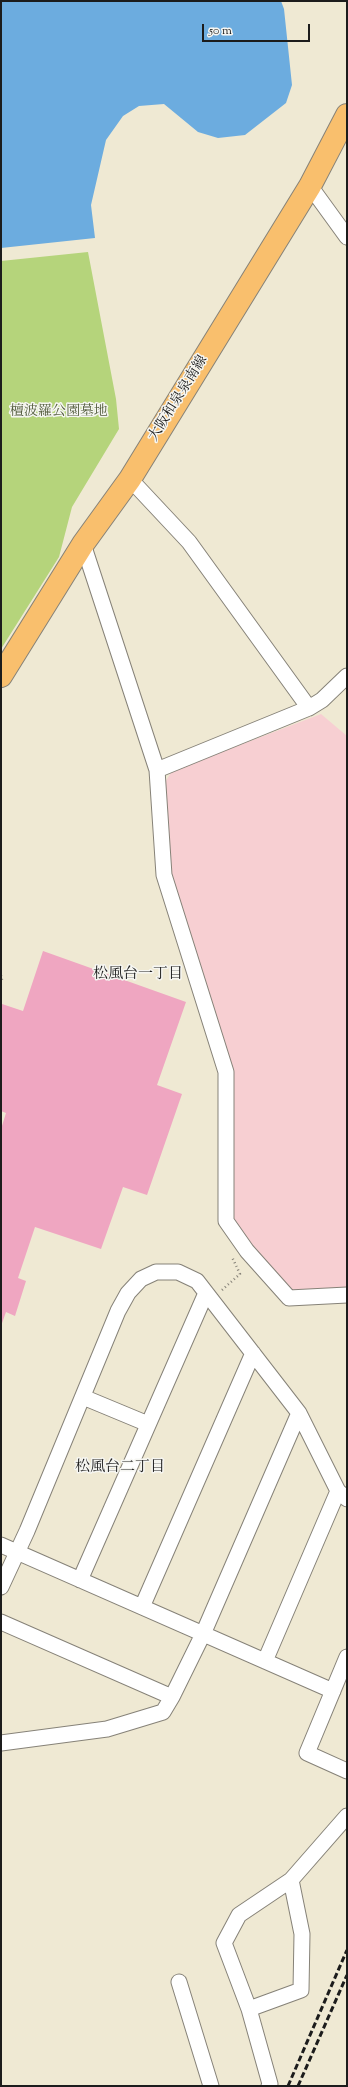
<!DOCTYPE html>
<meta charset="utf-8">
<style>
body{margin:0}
#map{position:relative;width:348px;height:2087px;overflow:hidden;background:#efe9d3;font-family:"Sorts Mill Goudy",serif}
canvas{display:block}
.frame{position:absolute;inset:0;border:2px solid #1c1c1c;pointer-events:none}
.scale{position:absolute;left:202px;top:24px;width:108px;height:18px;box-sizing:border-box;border:2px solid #1c1c1c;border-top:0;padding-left:5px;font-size:12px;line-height:14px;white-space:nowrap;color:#1c1c1c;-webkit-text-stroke:3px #f6f6f2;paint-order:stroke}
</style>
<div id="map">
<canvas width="348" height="2087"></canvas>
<div class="frame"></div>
<div class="scale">50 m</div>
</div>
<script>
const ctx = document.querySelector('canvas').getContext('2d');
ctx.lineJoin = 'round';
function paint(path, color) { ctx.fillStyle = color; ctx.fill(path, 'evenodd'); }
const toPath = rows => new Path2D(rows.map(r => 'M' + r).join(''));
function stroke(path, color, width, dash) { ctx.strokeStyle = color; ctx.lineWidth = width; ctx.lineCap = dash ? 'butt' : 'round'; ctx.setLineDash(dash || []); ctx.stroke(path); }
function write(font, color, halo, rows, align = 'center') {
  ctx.font = font + ' "Sorts Mill Goudy","Noto Serif JP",serif'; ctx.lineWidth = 3; ctx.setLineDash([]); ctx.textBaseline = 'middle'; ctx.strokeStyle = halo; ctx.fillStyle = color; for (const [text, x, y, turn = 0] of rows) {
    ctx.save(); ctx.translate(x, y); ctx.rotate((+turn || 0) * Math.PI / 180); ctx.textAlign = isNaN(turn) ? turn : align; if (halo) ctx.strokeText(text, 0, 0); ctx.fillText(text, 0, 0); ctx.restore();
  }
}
const built = toPath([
 [321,714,347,736,347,1291,292,1292,230,1221,231,1070,168,869,164,784,172,771]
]);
const green = toPath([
 [88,252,116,399,119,429,72,507,59,557,1,649,1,261]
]);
const water = toPath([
 [1,1,281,1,284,9,292,85,286,103,245,135,218,138,198,132,164,104,139,106,123,116,106,140,91,205,95,238,1,248]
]);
const building = toPath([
 [43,951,186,1002,157,1085,182,1094,147,1195,123,1187,101,1249,35,1227,18,1278,26,1281,15,1316,6,1312,1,1326,1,1129,6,1113,1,1111,1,1006,2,1004,23,1011]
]);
const path = toPath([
 [1,976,3,977,1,981],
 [222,1290,240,1274,232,1257]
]);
const street = toPath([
 [310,186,347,237],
 [130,479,189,542,309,708],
 [83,544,157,770,164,875,226,1072,226,1221,247,1251,289,1298,347,1295],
 [157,770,309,708,322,700,347,676],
 [83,1397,148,1424],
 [1,1545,333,1691],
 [80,1580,206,1293],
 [1,1587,27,1531,118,1311,128,1293,141,1279,156,1272,178,1272,197,1281,299,1413,338,1491,347,1499],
 [142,1607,253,1353],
 [1,1622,172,1697,203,1634,299,1413],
 [347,1657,307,1753,347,1771],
 [265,1661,338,1491],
 [1,1743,107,1729,163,1712,172,1697],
 [179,1982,211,2086],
 [249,2009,301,1990,302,1934,291,1880],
 [269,2086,270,2084,249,2009,224,1943,239,1915,291,1880,347,1816]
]);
const primary = toPath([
 [1,676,83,544,130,479,310,186,347,115]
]);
const rail = toPath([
 [288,2086,347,1950],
 [298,2086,347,1975]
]);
const streetNames = [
 ["大阪和泉泉南線",179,399,-58]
];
const parkNames = [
 ["檀波羅公園墓地",59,413]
];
const neighbourhoodNames = [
 ["松風台一丁目",138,975],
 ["松風台二丁目",120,1468]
];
paint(built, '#f7cfd2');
paint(green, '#b5d47b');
paint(water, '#6cacdf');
paint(building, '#efa6c1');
stroke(street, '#868278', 17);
stroke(primary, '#868278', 24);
stroke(path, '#868278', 2.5, [1, 3]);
stroke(street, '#fff', 15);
stroke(primary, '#f9bf6d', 22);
stroke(rail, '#1c1c1c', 3, [6, 3]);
write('14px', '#1c1c1c', '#f6f6f2', streetNames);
write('14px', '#525c3d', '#f6f6f2', parkNames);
write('15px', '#1c1c1c', '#f6f6f2', neighbourhoodNames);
</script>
